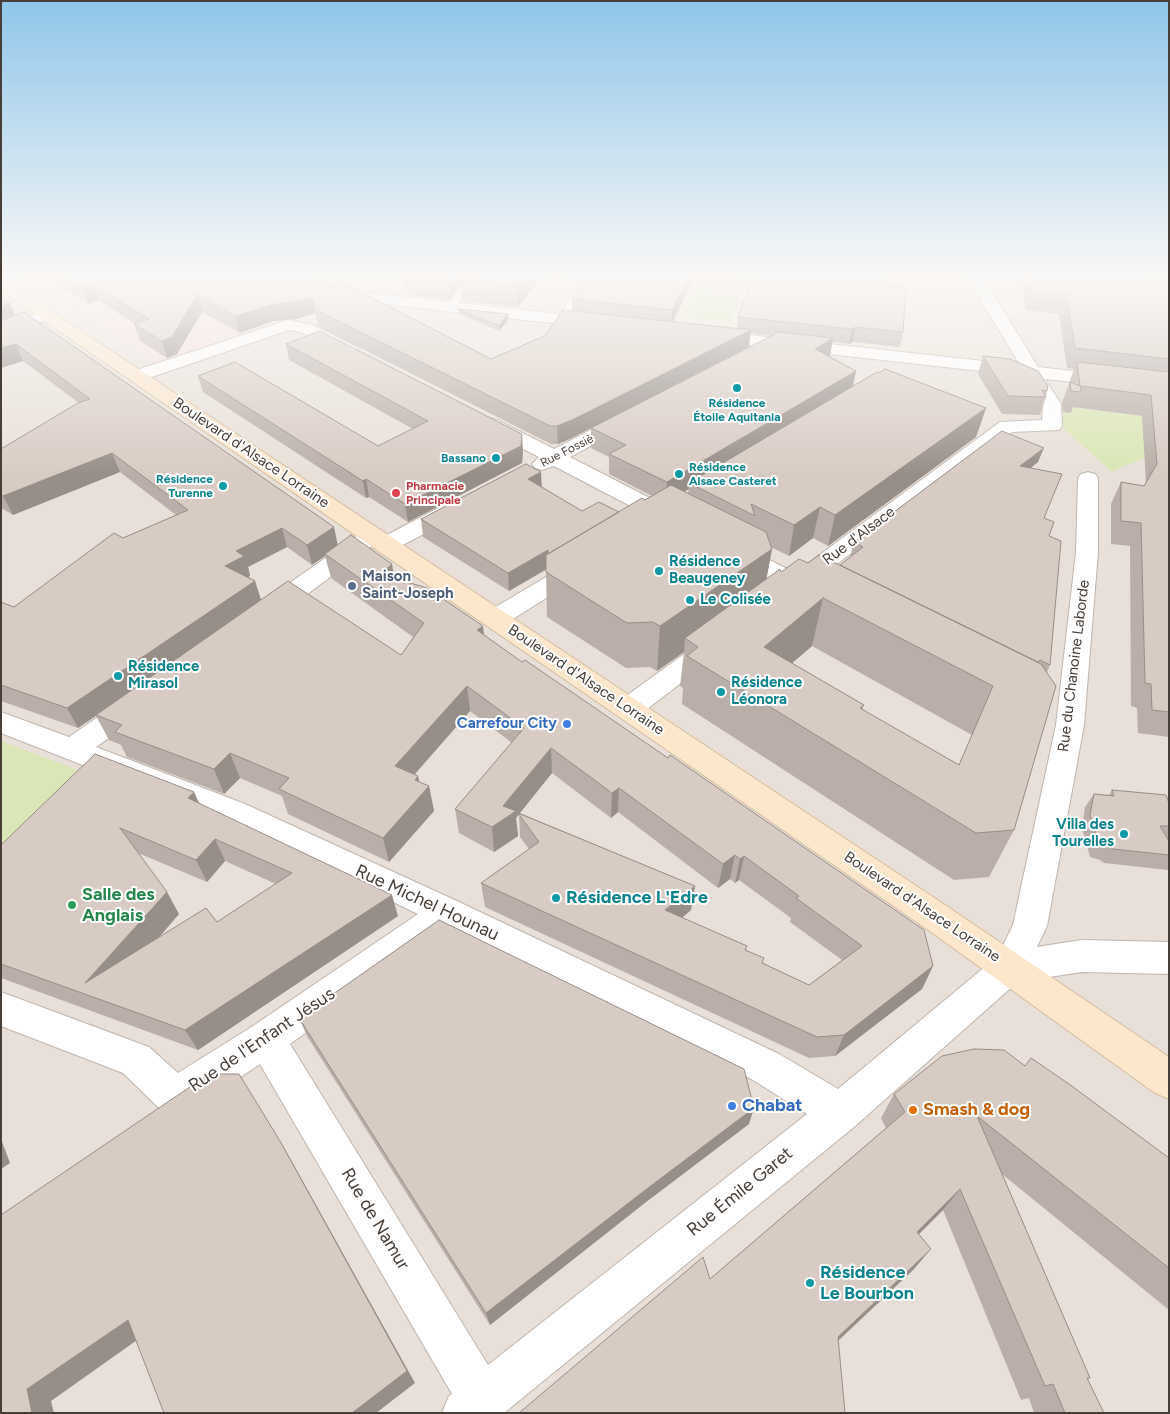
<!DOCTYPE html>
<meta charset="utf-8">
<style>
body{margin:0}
#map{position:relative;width:1170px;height:1414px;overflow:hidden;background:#f4efea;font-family:Figtree,sans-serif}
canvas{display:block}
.frame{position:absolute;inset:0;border:2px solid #483e38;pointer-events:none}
</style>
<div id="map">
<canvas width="1170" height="1414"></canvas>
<div class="frame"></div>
</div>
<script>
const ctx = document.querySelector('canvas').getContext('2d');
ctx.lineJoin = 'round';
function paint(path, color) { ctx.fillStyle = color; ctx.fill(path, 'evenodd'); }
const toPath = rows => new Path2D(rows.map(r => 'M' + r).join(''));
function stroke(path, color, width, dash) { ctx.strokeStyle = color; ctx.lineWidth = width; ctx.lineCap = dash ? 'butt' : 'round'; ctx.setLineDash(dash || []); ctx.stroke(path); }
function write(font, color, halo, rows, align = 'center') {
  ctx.font = font + ' Figtree,sans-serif'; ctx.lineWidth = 4; ctx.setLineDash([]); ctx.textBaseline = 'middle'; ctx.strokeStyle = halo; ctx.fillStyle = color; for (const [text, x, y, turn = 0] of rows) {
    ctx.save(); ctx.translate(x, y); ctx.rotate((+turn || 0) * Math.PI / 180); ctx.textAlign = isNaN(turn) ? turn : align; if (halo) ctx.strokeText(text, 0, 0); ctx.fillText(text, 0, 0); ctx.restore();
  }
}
const residential = toPath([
 [1,277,1169,277,1169,1413,1,1413]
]);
const education = toPath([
 [554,277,944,277,961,279,1005,358,995,362,649,322,560,307,556,313,529,310]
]);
const medical = toPath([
 [25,277,278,277,324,299,433,312,352,342,299,314,157,362]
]);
const green = toPath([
 [694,287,742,292,731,322,680,316],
 [1063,406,1169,420,1169,462,1143,459,1116,469,1112,472,1063,428],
 [1,741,104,780,1,883]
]);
const parking = toPath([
 [569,277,609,277,576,309,560,307,556,313,544,312]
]);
const service = toPath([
 [468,277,476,277,455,308,449,308,448,306,468,277],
 [585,277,593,277,564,321,558,321,557,319,585,277]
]);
const minor = toPath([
 [292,277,311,277,335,289,595,318,601,320,603,323,601,326,595,328,332,298,294,280,292,277],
 [971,277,986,277,987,284,1038,367,1169,382,1169,392,1045,379,1061,404,1062,426,1059,430,1012,432,813,582,821,590,818,595,809,597,800,595,728,557,725,552,728,547,736,545,744,547,795,573,1000,422,1042,420,1043,404,1026,376,712,341,706,340,704,336,706,332,712,331,1020,365,971,284,971,277],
 [989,277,1047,277,1067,280,1070,283,1067,286,1062,288,996,281,991,280,989,277],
 [46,309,52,311,54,314,52,317,1,340,1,329,46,309],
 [288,320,312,325,356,347,359,351,356,355,350,356,344,355,301,332,289,330,143,380,137,381,131,380,128,376,131,372,288,320],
 [625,414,632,416,635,420,632,424,570,457,679,513,682,518,679,523,671,525,663,523,554,466,542,470,535,468,532,464,539,457,483,428,480,424,483,420,490,418,497,420,554,449,618,416,625,414],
 [1088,472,1095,474,1098,478,1098,552,1084,725,1047,926,1022,978,854,1127,504,1413,442,1413,449,1396,452,1394,260,1064,190,1111,176,1116,162,1111,123,1073,1,1026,1,992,149,1047,178,1073,253,1026,418,914,223,820,1,733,1,712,69,737,124,699,134,696,144,699,148,706,144,713,96,747,245,804,459,902,779,1054,838,1089,998,956,1013,925,1056,725,1076,552,1078,478,1081,474,1088,472],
 [449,929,753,1080,807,1114,488,1365,290,1044,449,929],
 [454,502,462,504,465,509,462,514,395,549,387,551,379,549,376,543,278,616,269,618,260,616,257,610,260,604,365,530,373,528,381,530,384,535,383,537,446,504,454,502],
 [578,561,586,563,590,568,586,573,505,624,496,626,487,624,484,618,487,612,570,563,578,561],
 [711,638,720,641,724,647,720,653,638,716,628,719,618,716,614,709,618,702,702,641,711,638]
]);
const tertiary = toPath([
 [1082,940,1169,942,1169,974,1082,972,1010,983,998,978,992,967,998,956,1010,951,1082,940]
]);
const secondary = toPath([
 [1,280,6,281,948,907,1169,1057,1169,1099,1155,1093,924,927,1,291,1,280]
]);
const wall = toPath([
 [1,277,21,277,11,282,1,279],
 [45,277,308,277,491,359,546,335,546,334,573,311,572,299,588,277,746,277,740,290,691,285,673,322,737,329,738,317,880,284,903,332,900,347,853,342,849,344,832,342,830,356,829,356,856,371,853,386,879,373,986,408,976,437,828,546,813,538,789,556,771,547,772,549,766,579,781,572,808,563,840,565,850,557,854,542,1038,462,1030,468,1049,536,1050,665,1047,672,1014,830,989,877,954,880,682,704,683,688,680,686,684,652,657,671,650,667,626,668,547,617,546,570,509,591,423,537,421,519,542,487,582,511,619,512,645,500,652,496,609,474,609,457,591,448,591,428,772,336,750,333,572,438,558,444,551,444,319,327,315,313,297,319,273,321,240,333,202,312,177,354,167,358,140,341,134,324,135,324,98,300,88,304],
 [689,489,688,493,684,491],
 [812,646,972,735,959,765,862,710,864,705,792,663],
 [403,277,541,277,518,307,462,301,460,285,450,300,415,296,405,292],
 [1024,277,1158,277,1157,280,1169,281,1169,737,1138,733,1137,708,1131,706,1130,546,1111,544,1111,504,1121,482,1144,486,1146,482,1142,416,1073,407,1071,413,1063,412,1062,403,1074,369,1067,368,1059,314,1026,310,1022,286],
 [458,309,508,320,499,331,459,314],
 [16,315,338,545,394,578,484,635,933,966,922,989,835,1056,809,1058,485,907,481,883,529,849,520,837,519,814,516,818,518,836,494,852,459,833,455,809,512,743,470,711,414,775,418,776,419,782,429,786,434,811,389,862,288,814,282,796,240,778,224,794,127,757,121,745,109,740,96,716,78,728,1,701,1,602,14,607,123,538,176,515,120,472,13,515,1,508,1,449,79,403,23,361,1,368],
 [287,547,312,565,325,556,331,578,413,637,401,655,261,600,255,581,248,577,250,576,248,567],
 [552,773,611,818,618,812,718,888,730,879,735,883,739,880,791,918,790,922,842,960,809,985,763,963,746,950,747,946,682,918,691,910,695,886,520,813],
 [286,344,523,451,522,463,408,522,369,497,366,498,203,392,198,376,378,446,413,429,289,360],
 [983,356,1047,391,1046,396,1046,397,1040,415,1002,414,978,374],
 [1112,790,1169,803,1169,838,1168,839,1169,841,1169,869,1168,870,1104,863,1100,860,1090,857,1082,828,1085,807,1094,794,1109,795],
 [194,792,199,803,398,916,198,1050,1,978,1,845],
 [138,853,207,882,225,861,276,884,217,922,159,937,179,914],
 [299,1018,749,1124,646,1202,490,1325,307,1036],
 [1025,1066,1169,1158,1169,1310,1002,1174,1090,1378,1087,1379,1104,1413,1034,1413,1029,1398,1021,1400,943,1210,919,1234,914,1269,838,1341,710,1279,886,1128,881,1118,894,1094]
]);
const shadedWall = toPath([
 [9,277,21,277,11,282],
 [448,277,466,277,460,278,460,285,450,300],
 [522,277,541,277,518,307,517,284],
 [689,277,691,277,691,285,671,324,672,310],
 [742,277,746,277,740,290],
 [92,284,98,300,88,304,82,287],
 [197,295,202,312,177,354,167,358,162,341],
 [312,297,315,313,297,319,273,321,240,333,235,316,270,305],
 [10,303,17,320,1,327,1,307],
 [508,314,508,320,499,331,499,326],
 [856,327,853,342,849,344,852,329],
 [751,330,749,347,572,438,558,444,557,426],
 [833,338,830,356,812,367,815,349],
 [16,344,23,361,1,368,1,348],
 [856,371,852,390,689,483,689,489,665,503,667,482],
 [986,408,976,437,828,546,835,515],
 [522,434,523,451,522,463,408,522,405,504],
 [1044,448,1038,462,1015,481,1020,466],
 [112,453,120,472,13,515,3,496],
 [541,472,542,490,528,479],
 [366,479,369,497,366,498,363,481],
 [820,507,813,538,789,556,794,525],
 [334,527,338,546,325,554,325,556,312,565,307,545],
 [282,528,287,547,248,567,250,576,232,586,225,566,236,551],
 [772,549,764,593,685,638,684,652,657,671,660,626],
 [548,550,548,568,509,591,508,573],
 [392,564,396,588,381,574],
 [255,581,261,600,78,728,67,708],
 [823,598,812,646,755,695,764,647],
 [483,626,486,651,477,630],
 [467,686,470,711,400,791,395,766],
 [551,748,552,773,519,814,518,813,519,814,516,818,518,836,494,852,492,827,503,806],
 [230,753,240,778,224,794,214,769],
 [418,776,422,795,429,786,434,811,389,862,383,838,415,780],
 [619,788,618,812,611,818,612,793],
 [194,792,204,815,188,798],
 [215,839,225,861,207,882,196,860],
 [735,855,730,879,718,888,723,864],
 [744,856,739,880,735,883,740,859],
 [695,886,691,910,662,934,665,910],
 [167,892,179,914,104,1001,85,983],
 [392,895,398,916,198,1050,185,1030],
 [933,966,922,989,835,1056,844,1035],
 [754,1108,749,1124,646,1202,490,1325,486,1313,648,1188],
 [1,1139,10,1163,1,1169],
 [280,1141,291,1160,415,1383,376,1413,352,1413],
 [960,1189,943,1210,901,1252,917,1232],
 [931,1249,914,1269,825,1353,838,1337],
 [128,1320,147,1333,51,1401,54,1413,32,1413,27,1389]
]);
const building = toPath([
 [65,277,308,277,329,287,335,284,349,286,491,359,547,335,546,334,563,310,751,330,572,420,557,426,550,426,316,310,312,297,293,302,270,305,235,316,197,295,172,337,162,341,134,324,149,319,92,284,82,287,65,277],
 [460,277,522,277,517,284,460,277],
 [588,277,689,277,672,310,572,299,588,277],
 [753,277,881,277,880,284,905,286,906,288,903,332,856,327,852,329,738,317,753,277],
 [1029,277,1129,277,1169,281,1169,359,1075,348,1066,295,1032,291,1029,277],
 [1,297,10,303,1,307,1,297],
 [458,309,508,314,499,326,458,309],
 [24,312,334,527,307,545,282,528,236,551,244,556,225,566,255,581,67,708,1,685,1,602,14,607,114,533,123,538,188,510,112,453,3,496,1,495,1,449,78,403,90,399,16,344,1,348,1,321,24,312],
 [320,331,522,434,521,446,405,504,366,479,363,481,198,376,235,362,378,446,428,421,286,344,320,331],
 [779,332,833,338,815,349,856,371,667,482,609,454,626,445,591,428,779,332],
 [983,356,1010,359,1038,371,1048,386,1047,391,1042,390,1046,397,1008,396,983,356],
 [1077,362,1169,372,1169,712,1152,710,1151,684,1145,683,1141,523,1121,521,1121,482,1144,486,1157,464,1151,395,1081,386,1080,392,1071,391,1070,382,1080,386,1077,362],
 [885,369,986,408,835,515,820,507,794,525,751,504,755,516,689,483,877,372,879,373,885,369],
 [1002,431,1044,448,1020,466,1062,474,1044,518,1054,522,1049,536,1061,541,1050,665,1040,660,1038,662,840,565,863,547,854,542,1002,431],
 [526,464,541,472,528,479,582,511,599,502,619,512,548,554,548,550,508,573,421,519,526,464],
 [671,485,766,532,772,549,660,626,653,622,627,623,546,572,546,555,642,498,645,500,671,485],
 [351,535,392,564,381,574,427,588,483,626,477,630,522,662,525,660,668,758,670,755,924,930,933,966,844,1035,817,1037,481,883,539,842,518,813,695,886,665,910,747,946,745,950,764,958,762,963,809,985,862,946,796,898,799,896,744,856,740,859,735,855,723,864,619,788,612,793,551,748,503,806,516,811,492,827,455,809,524,728,467,686,395,766,418,776,415,780,429,786,383,838,279,789,289,778,230,753,214,769,115,732,122,725,96,715,288,581,401,655,424,623,325,554,351,535],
 [819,555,1041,664,1056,686,1014,830,976,833,687,656,698,647,685,638,780,569,781,572,799,559,808,563,819,555],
 [823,598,993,686,959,765,860,708,864,705,764,647,823,598],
 [95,754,194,792,188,798,392,895,185,1030,1,964,1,845,95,754],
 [120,828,196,860,215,839,292,873,217,922,206,908,85,983,167,892,120,828],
 [1112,790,1166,795,1169,803,1169,826,1160,826,1169,841,1169,855,1113,849,1109,846,1099,843,1090,815,1094,794,1114,796,1112,790],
 [439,920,744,1069,754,1108,648,1188,486,1313,299,1018,439,920],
 [974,1049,1004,1050,1025,1066,1031,1058,1069,1084,1169,1158,1169,1268,977,1116,1090,1378,1087,1378,1104,1413,1065,1413,1053,1384,1045,1386,960,1189,917,1232,931,1249,838,1337,845,1413,519,1413,703,1257,710,1279,905,1112,894,1094,942,1056,974,1049],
 [209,1074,239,1074,280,1141,407,1371,352,1413,164,1413,128,1320,27,1389,32,1413,1,1413,1,1215,209,1074]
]);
const markers = [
 [737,388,5,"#0f9aa8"],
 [496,458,5,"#0f9aa8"],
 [679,474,5,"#0f9aa8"],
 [223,486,5,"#0f9aa8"],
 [396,493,5,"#e0444e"],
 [659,571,5,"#0f9aa8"],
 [352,586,5,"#5c6f8a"],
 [690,600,5,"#0f9aa8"],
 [118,676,5,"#0f9aa8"],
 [721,692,5,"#0f9aa8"],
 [567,724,5,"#3f7fe0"],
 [1124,834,5,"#0f9aa8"],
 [556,898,5,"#0f9aa8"],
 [72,905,5,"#2e9e5b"],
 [732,1106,5,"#3f7fe0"],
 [913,1110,5,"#e8710a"],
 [810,1283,5,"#0f9aa8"]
];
const farCulturenames = [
 ["Résidence",737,403,"center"],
 ["Étoile Aquitania",737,417,"center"],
 ["Bassano",486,458],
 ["Résidence",689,467,"left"],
 ["Alsace Casteret",689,481,"left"],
 ["Résidence",213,479],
 ["Turenne",213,493]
];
const farStreetnames = [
 ["Rue Fossiè",567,451,-27]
];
const farHealthnames = [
 ["Pharmacie",406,486],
 ["Principale",406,500]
];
const streetNames = [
 ["Boulevard d'Alsace Lorraine",251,453,34],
 ["Rue d'Alsace",859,536,-37],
 ["Rue du Chanoine Laborde",1074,666,-83],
 ["Boulevard d'Alsace Lorraine",586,680,34],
 ["Boulevard d'Alsace Lorraine",922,907,34]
];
const cultureNames = [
 ["Résidence",669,562],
 ["Beaugeney",669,579],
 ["Le Colisée",700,600],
 ["Résidence",128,667],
 ["Mirasol",128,684],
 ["Résidence",731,683],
 ["Léonora",731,700],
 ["Villa des",1114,825,"right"],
 ["Tourelles",1114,842,"right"]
];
const serviceNames = [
 ["Maison",362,577],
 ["Saint-Joseph",362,594]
];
const shopNames = [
 ["Carrefour City",557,724]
];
const nearLeisurenames = [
 ["Salle des",82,895],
 ["Anglais",82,916]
];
const nearCulturenames = [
 ["Résidence L'Edre",566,898],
 ["Résidence",820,1273],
 ["Le Bourbon",820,1294]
];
const nearStreetnames = [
 ["Rue Michel Hounau",427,903,25],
 ["Rue de l'Enfant Jésus",262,1040,-34],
 ["Rue Émile Garet",740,1192,-39],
 ["Rue de Namur",375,1219,59]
];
const nearShopnames = [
 ["Chabat",742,1106]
];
const nearFoodnames = [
 ["Smash & dog",923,1110]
];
paint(residential, '#e8e0d8');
paint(education, '#ece1d5');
paint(medical, '#f4dee0');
paint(green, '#dae6b5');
paint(parking, '#e3e0de');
stroke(service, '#bfb5ad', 2);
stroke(minor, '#bfb5ad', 2);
stroke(tertiary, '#bfb5ad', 2);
stroke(secondary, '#d4bb9e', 2);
paint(service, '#fff');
paint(minor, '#fff');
paint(tertiary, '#fff');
paint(secondary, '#fce6cc');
paint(wall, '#baafa8');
paint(shadedWall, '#978e88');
paint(building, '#d8cbc3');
stroke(building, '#978e88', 1);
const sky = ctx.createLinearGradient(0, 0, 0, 475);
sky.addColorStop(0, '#8fc6ea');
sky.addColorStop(0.58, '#faf8f6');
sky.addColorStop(1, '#faf8f600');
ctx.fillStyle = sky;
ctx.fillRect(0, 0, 1170, 475);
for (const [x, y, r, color] of markers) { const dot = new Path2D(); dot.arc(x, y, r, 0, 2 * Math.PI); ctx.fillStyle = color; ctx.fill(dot); stroke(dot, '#fff', 2); }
write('bold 12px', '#0d838f', '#fff', farCulturenames, 'right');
write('12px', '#483e38', '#fff', farStreetnames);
write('bold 12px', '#be3a42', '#fff', farHealthnames, 'left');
write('15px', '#483e38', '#fff', streetNames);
write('bold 15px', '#0d838f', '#fff', cultureNames, 'left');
write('bold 15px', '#4e5e75', '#fff', serviceNames, 'left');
write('bold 15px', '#366cbe', '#fff', shopNames, 'right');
write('bold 18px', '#27864d', '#fff', nearLeisurenames, 'left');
write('bold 18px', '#0d838f', '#fff', nearCulturenames, 'left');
write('18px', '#483e38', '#fff', nearStreetnames);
write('bold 18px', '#366cbe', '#fff', nearShopnames, 'left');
write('bold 18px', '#c56008', '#fff', nearFoodnames, 'left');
</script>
